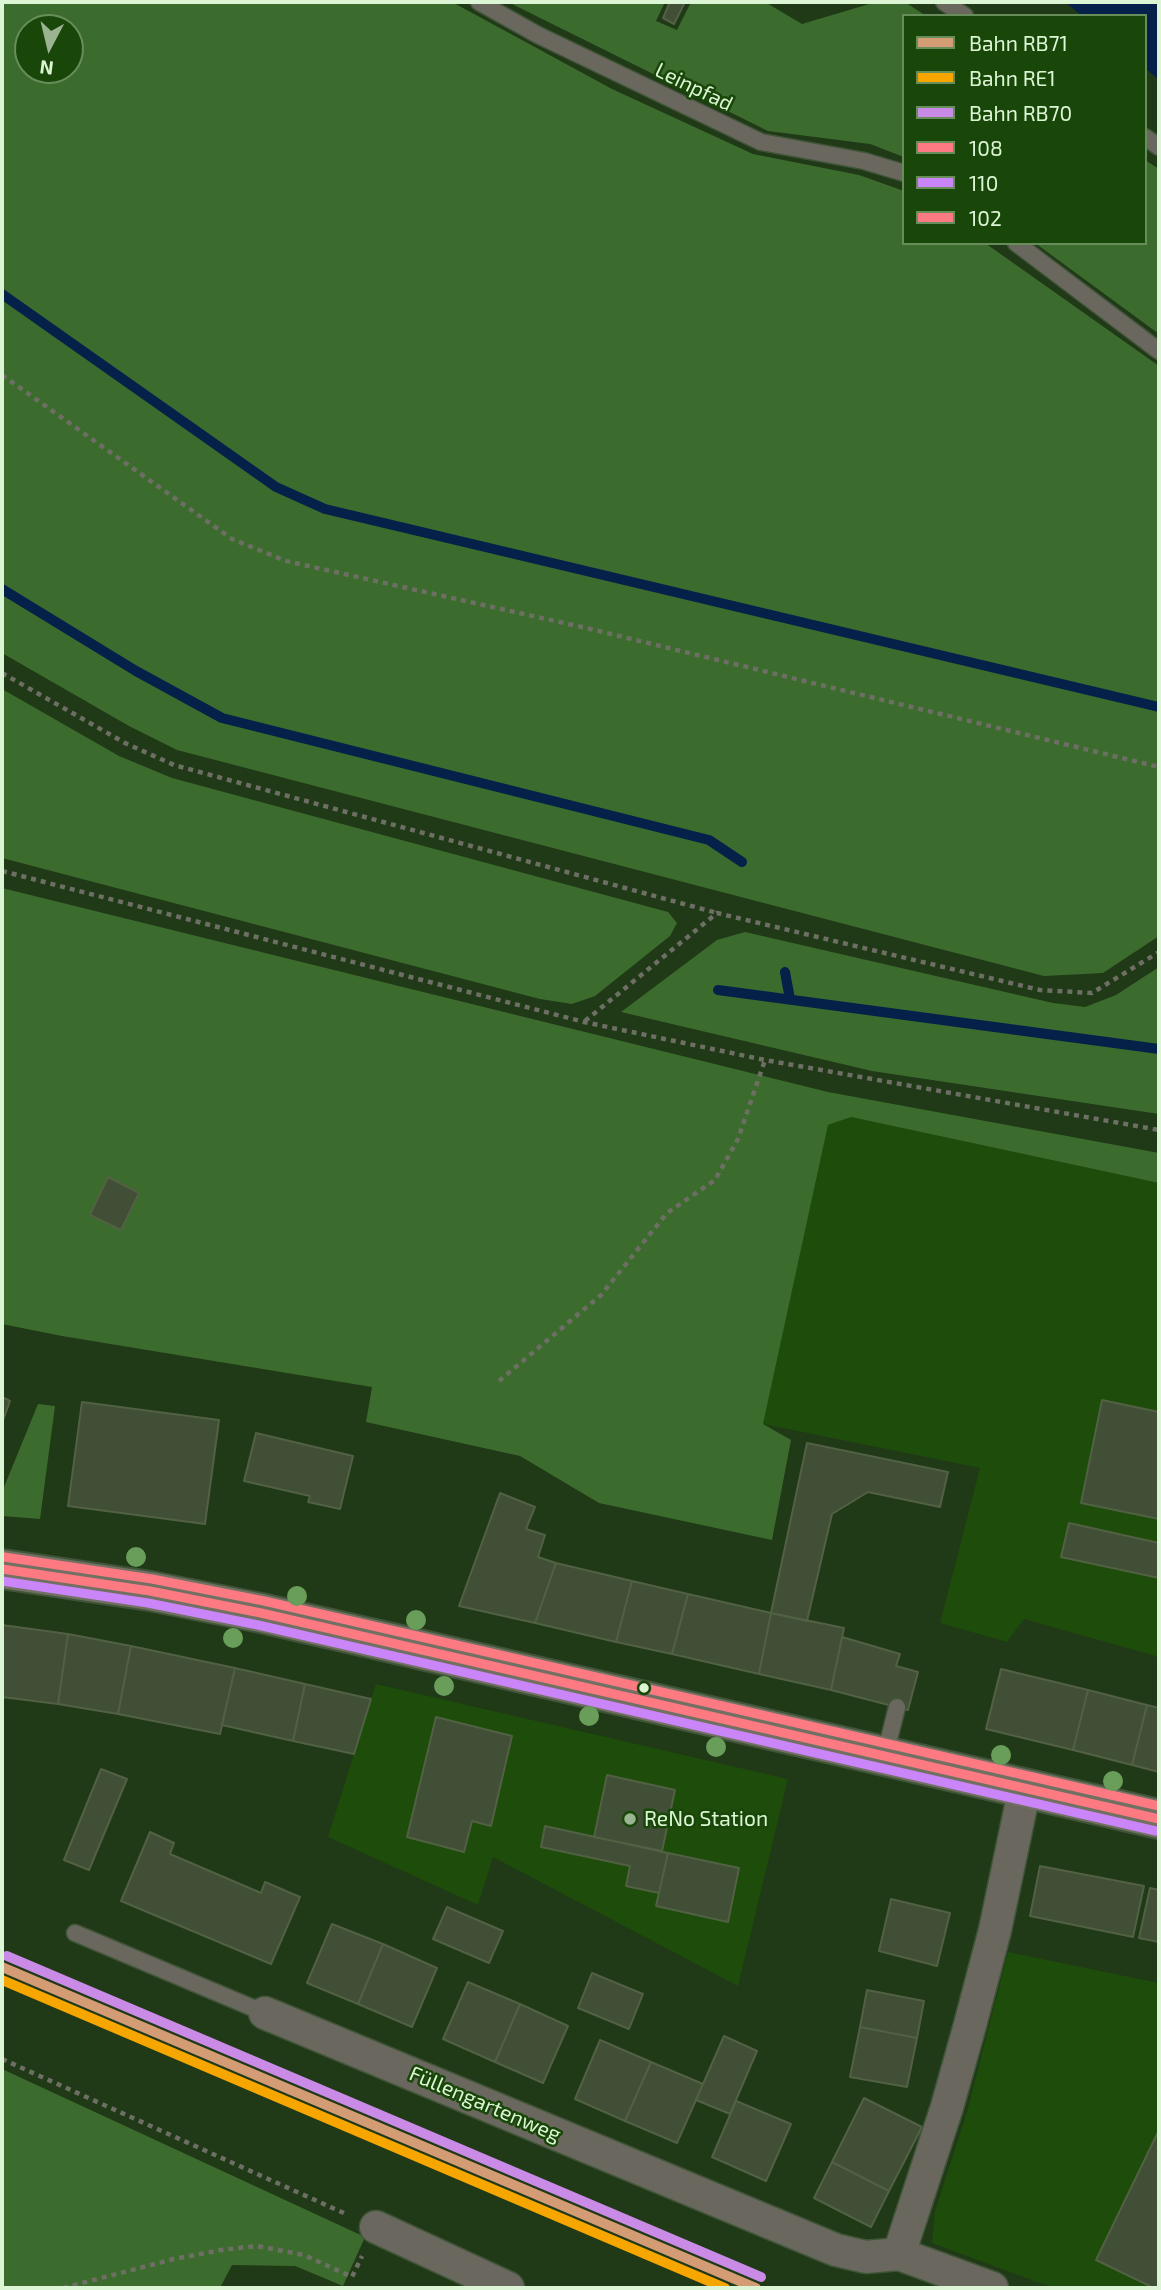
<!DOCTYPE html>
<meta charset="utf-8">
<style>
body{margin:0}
#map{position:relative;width:1161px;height:2290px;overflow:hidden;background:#203917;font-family:"Exo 2",sans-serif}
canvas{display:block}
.frame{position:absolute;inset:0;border:4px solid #dcf6d5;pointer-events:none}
.legend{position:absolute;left:902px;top:14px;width:245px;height:231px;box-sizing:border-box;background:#194709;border:2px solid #678d5b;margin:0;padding:9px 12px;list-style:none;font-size:21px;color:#dcf6d5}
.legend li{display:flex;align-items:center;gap:14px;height:35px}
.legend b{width:35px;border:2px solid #678d5b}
.north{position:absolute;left:14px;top:14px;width:70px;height:70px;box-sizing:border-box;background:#194709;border:2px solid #678d5b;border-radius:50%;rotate:187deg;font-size:19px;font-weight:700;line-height:28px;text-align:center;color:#dcf6d5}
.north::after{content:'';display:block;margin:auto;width:24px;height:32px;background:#9ab492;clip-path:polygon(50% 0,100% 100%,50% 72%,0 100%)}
</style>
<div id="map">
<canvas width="1161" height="2290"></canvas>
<div class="frame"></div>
<ul class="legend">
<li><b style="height:9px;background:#d39c74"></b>Bahn RB71</li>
<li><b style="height:9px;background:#f7a600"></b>Bahn RE1</li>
<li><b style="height:9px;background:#ca8be6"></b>Bahn RB70</li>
<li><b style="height:9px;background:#fe7a82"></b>108</li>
<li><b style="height:9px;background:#ca85f9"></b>110</li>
<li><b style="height:9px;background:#fe7a82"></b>102</li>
</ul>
<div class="north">N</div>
</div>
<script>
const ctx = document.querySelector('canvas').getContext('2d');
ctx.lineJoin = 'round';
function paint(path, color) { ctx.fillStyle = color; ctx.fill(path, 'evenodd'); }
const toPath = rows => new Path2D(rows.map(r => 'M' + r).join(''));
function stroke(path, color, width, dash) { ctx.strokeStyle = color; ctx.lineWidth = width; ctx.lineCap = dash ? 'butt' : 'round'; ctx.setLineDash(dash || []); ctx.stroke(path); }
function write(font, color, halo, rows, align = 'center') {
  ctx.font = font + ' "Exo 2",sans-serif'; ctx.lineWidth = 5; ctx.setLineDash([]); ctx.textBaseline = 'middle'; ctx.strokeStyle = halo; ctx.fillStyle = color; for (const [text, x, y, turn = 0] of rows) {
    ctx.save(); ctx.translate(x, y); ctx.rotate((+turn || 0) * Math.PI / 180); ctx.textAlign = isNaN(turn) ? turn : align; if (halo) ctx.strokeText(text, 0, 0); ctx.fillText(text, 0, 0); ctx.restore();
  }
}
const built = toPath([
 [851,1117,1159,1183,1159,1657,1024,1619,1007,1642,940,1623,980,1468,763,1424,828,1125],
 [376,1684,788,1779,738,1986,493,1857,478,1905,328,1837],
 [1008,1952,1159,1983,1159,2288,1053,2288,932,2243,935,2211,967,2112]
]);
const green = toPath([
 [2,2,452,2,612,89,753,154,859,175,904,191,904,243,985,243,1159,366,1159,936,1103,973,1044,976,177,750,129,726,2,653],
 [70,28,70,70,28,70,28,28],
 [508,2,665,2,656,21,677,30,691,2,765,2,802,24,876,2,908,4,926,16,904,16,904,157,870,144,768,131],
 [1145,160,1159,169,1159,334,1035,243,1145,243],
 [2,689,119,756,172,778,668,912,677,923,670,936,595,996,572,1004,540,999,2,858],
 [2,888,828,1092,1159,1153,1159,1183,851,1117,828,1125,763,1424,791,1440,772,1540,599,1503,520,1456,366,1422,372,1387,62,1336,2,1324],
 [745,932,1053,1003,1085,1007,1116,995,1159,967,1159,1114,872,1071,621,1012,717,940],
 [38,1404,55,1406,40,1519,2,1516,2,1492],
 [2,2069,365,2237,343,2286,295,2266,232,2265,220,2288,2,2288]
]);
const water = toPath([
 [1065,2,1159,2,1159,80,1145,68,1145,16,1082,16]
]);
const stream = toPath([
 [2,294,276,487,325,509,1159,707],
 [2,589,136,671,222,718,709,840,742,862],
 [785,972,790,999],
 [718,990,1159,1049]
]);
const building = toPath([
 [670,2,685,2,674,24,663,18,670,2],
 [108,1177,139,1193,121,1230,90,1215,108,1177],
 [2,1397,10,1401,2,1423,2,1397],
 [1102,1400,1159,1412,1159,1519,1081,1503,1102,1400],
 [82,1402,219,1420,205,1524,68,1506,82,1402],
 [256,1433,353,1456,340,1509,308,1502,310,1496,244,1481,256,1433],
 [807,1443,948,1472,940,1507,868,1492,832,1514,807,1621,771,1613,807,1443],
 [500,1493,535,1507,526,1529,545,1535,538,1557,556,1563,535,1623,459,1606,500,1493],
 [1069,1523,1159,1543,1159,1578,1061,1557,1069,1523],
 [556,1563,632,1581,616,1642,535,1623,556,1563],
 [632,1581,688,1594,672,1654,616,1642,632,1581],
 [688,1594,771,1613,759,1674,672,1654,688,1594],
 [771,1613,844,1628,831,1690,759,1674,771,1613],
 [2,1625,68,1634,58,1704,2,1697,2,1625],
 [68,1634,131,1646,118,1714,58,1704,68,1634],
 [842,1637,900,1654,896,1666,918,1672,908,1710,831,1690,842,1637],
 [131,1646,235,1668,220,1734,118,1714,131,1646],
 [235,1668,305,1684,293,1741,222,1725,235,1668],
 [1001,1669,1088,1690,1073,1750,986,1729,1001,1669],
 [305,1684,371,1699,354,1754,293,1741,305,1684],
 [1088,1690,1147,1705,1132,1765,1073,1750,1088,1690],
 [1147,1705,1159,1708,1159,1772,1132,1765,1147,1705],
 [436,1717,512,1736,491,1826,472,1821,464,1852,407,1837,436,1717],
 [101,1769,127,1779,89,1870,64,1860,101,1769],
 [607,1775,675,1790,662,1851,594,1837,607,1775],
 [545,1826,668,1853,659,1893,626,1886,630,1866,541,1847,545,1826],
 [150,1832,174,1843,170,1854,261,1893,265,1882,300,1897,271,1964,121,1901,150,1832],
 [668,1853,739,1868,728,1922,656,1906,668,1853],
 [1040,1866,1144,1886,1133,1937,1030,1916,1040,1866],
 [1150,1888,1159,1890,1159,1942,1139,1938,1150,1888],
 [891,1899,950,1913,937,1966,879,1951,891,1899],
 [447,1907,503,1931,489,1963,433,1939,447,1907],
 [332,1924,383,1944,358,2004,307,1983,332,1924],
 [383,1944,437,1968,412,2027,358,2004,383,1944],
 [592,1973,643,1994,629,2029,578,2008,592,1973],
 [468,1982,520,2004,495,2062,443,2039,468,1982],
 [867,1990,924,2001,917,2038,860,2027,867,1990],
 [520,2004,568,2026,543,2083,495,2062,520,2004],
 [860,2027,917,2038,907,2087,850,2077,860,2027],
 [724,2036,757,2051,730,2114,696,2100,724,2036],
 [600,2040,651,2062,625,2121,575,2099,600,2040],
 [651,2062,703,2084,677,2143,625,2121,651,2062],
 [864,2098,922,2127,889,2191,832,2162,864,2098],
 [736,2101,791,2124,766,2181,712,2157,736,2101],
 [1159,2130,1159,2288,1154,2288,1096,2260,1159,2130],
 [832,2162,889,2191,871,2227,814,2198,832,2162]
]);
const path = toPath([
 [2,375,232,539,286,561,582,627,1159,767],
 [2,673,125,743,174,765,717,913],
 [2,871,584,1022,765,1060,1159,1130],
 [585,1021,717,913,1040,990,1092,993,1159,952],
 [499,1381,601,1295,667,1213,715,1180,738,1139,765,1060],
 [2,2059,346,2214],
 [63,2288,174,2259,221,2250,257,2246,304,2255,352,2277,362,2256]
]);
const service = toPath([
 [479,2,538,35,761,142,864,161,904,173],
 [944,2,965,16],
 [1145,137,1159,147],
 [1016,243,1159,351],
 [885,1755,897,1707],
 [75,1933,265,2013]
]);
const minor = toPath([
 [265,2013,836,2250,866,2257,899,2254,992,2288],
 [376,2227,508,2288],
 [899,2254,947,2107,970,2025,995,1930,1025,1787]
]);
const primary = toPath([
 [2,1569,150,1591,261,1613,1159,1819]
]);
const bus1 = toPath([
 [2,1569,150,1591,261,1613,1159,1819]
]);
const bus2 = toPath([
 [2,1581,148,1603,258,1625,1156,1831]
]);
const bus3 = toPath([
 [4,1557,152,1579,264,1601,1159,1806]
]);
const rail1 = toPath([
 [2,1967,756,2288]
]);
const rail2 = toPath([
 [2,1980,725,2288]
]);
const rail3 = toPath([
 [7,1956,761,2277]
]);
const trees = [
 [136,1557],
 [297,1596],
 [416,1620],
 [233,1638],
 [444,1686],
 [589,1716],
 [716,1747],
 [1001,1755],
 [1113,1781]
];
const markers = [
 [644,1688,6,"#dcf6d5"],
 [630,1819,7,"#9ab492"]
];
const streetNames = [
 ["Leinpfad",694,87,26],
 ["Füllengartenweg",485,2104,23]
];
const poiNames = [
 ["ReNo Station",644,1819]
];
paint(built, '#1d4c0b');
paint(green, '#3c6c2d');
paint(water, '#052149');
stroke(stream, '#052149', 10);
paint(building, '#404f35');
stroke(building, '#526143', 2);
stroke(service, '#405538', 19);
stroke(minor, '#405538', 35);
stroke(primary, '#405538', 42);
stroke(path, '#6e6f64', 4.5, [5, 5]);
stroke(service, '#6a685e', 16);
stroke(minor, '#6a685e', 32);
stroke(primary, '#717063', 38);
stroke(bus1, '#fe7a82', 9);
stroke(bus2, '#ca85f9', 9);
stroke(bus3, '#fe7a82', 9);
stroke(rail1, '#d39c74', 10);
stroke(rail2, '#f7a600', 10);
stroke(rail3, '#ca8be6', 10);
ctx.fillStyle = '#699e5a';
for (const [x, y] of trees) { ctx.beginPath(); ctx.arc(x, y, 10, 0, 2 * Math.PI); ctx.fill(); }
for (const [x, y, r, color] of markers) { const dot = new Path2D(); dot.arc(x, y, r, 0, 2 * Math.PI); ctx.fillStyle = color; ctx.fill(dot); stroke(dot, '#194709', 2.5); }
write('21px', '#dcf6d5', '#194709', streetNames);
write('21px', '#dcf6d5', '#194709', poiNames, 'left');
</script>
